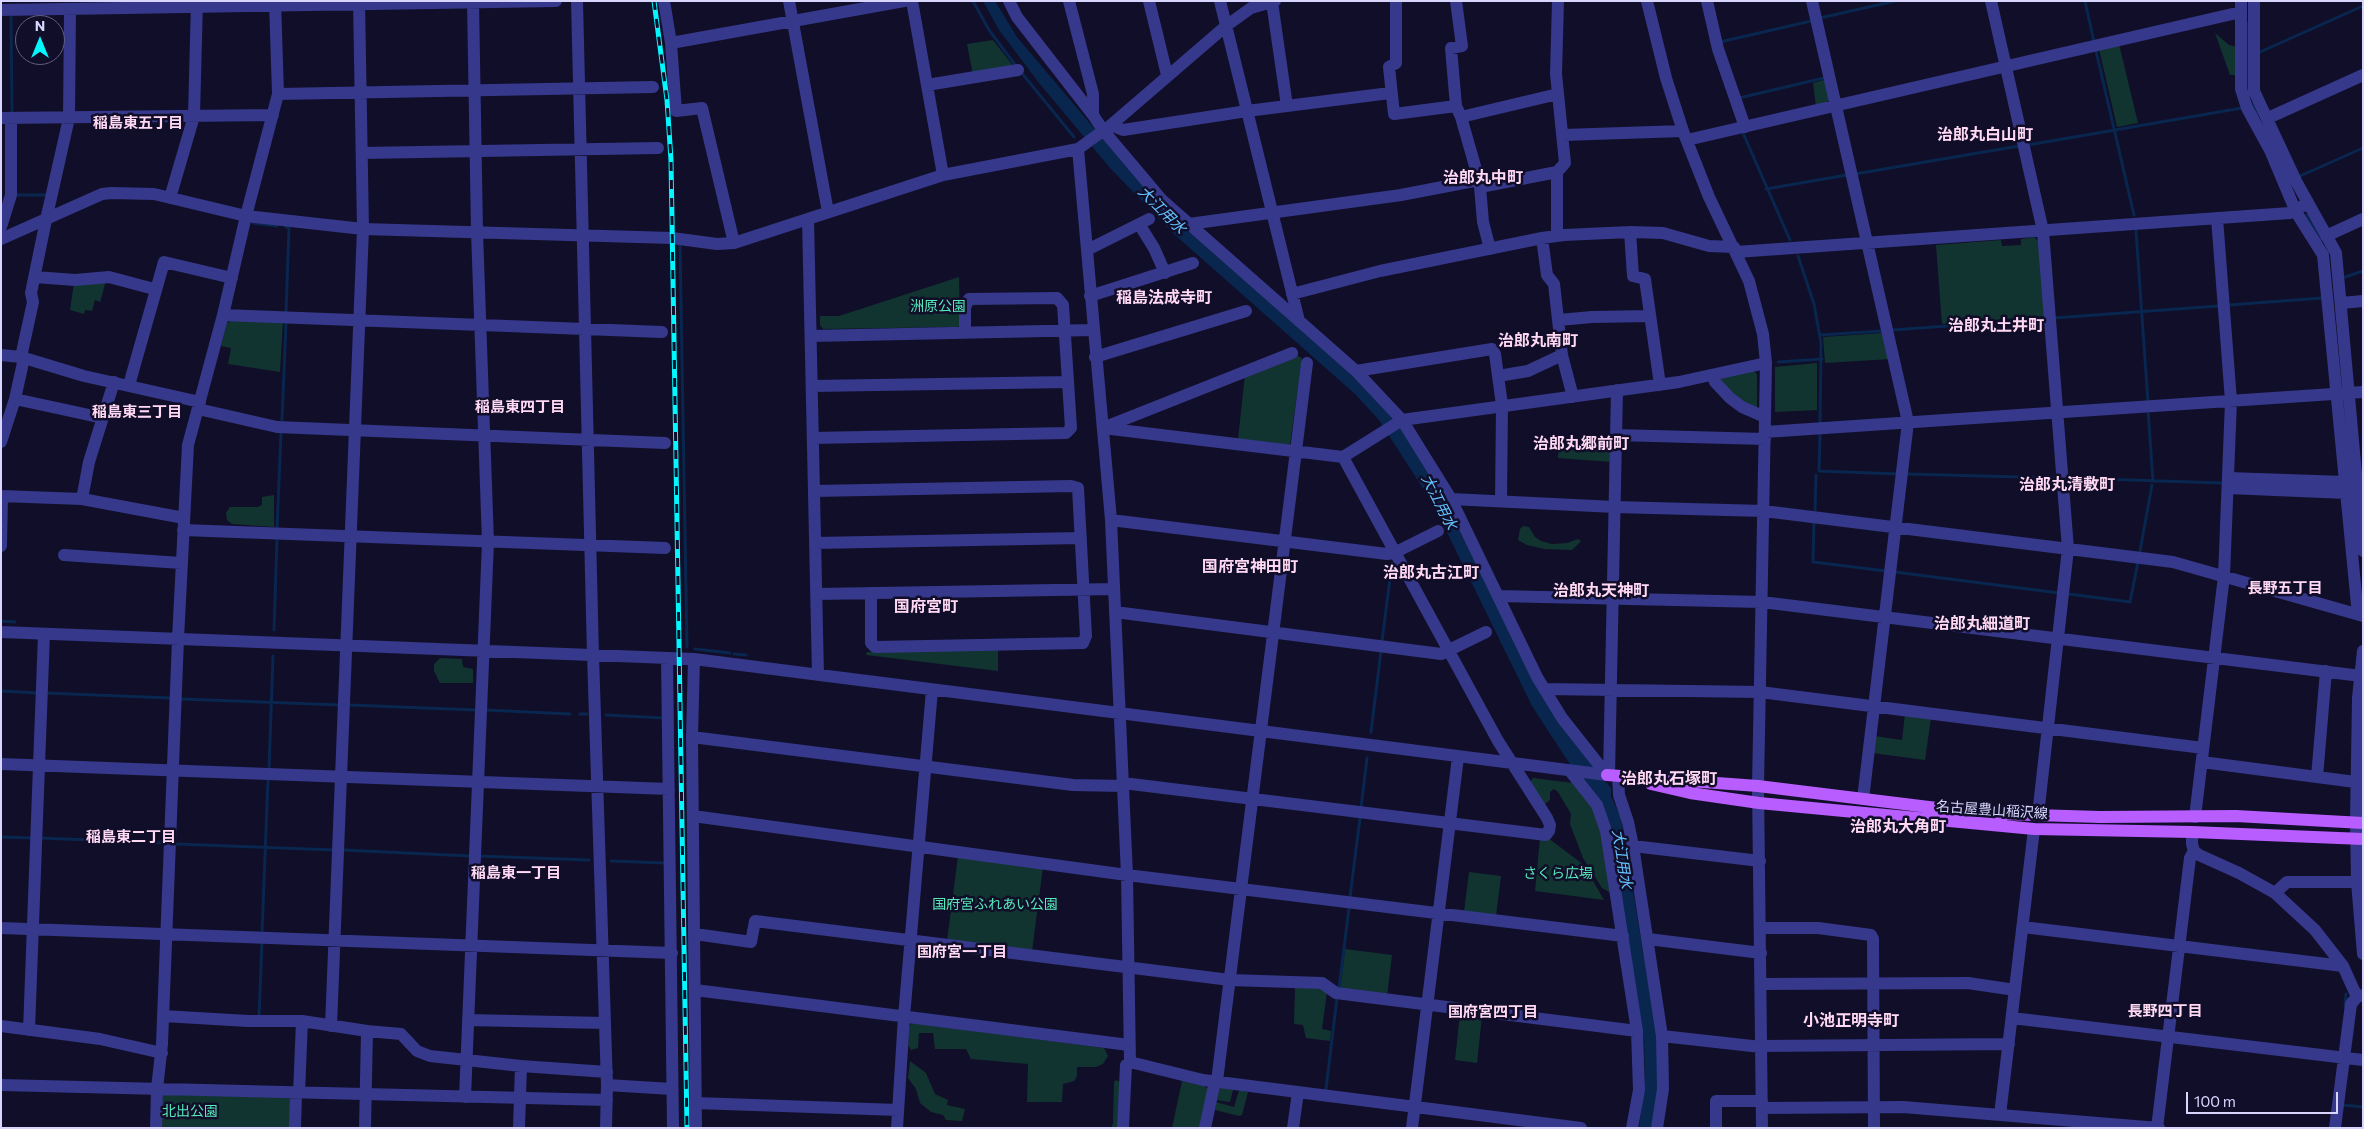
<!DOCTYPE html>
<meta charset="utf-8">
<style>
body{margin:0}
#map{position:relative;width:2364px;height:1129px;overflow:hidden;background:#110e29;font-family:Commissioner,sans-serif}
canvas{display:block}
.frame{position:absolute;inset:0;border:2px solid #d8d6ff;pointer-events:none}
.north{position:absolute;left:15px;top:15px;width:50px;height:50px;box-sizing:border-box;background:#110e29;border:1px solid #615e7f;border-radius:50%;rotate:0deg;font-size:14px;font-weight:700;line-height:20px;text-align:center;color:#d8d6ff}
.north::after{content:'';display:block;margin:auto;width:18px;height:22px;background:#02f7ff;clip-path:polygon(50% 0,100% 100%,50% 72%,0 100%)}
.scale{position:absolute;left:2186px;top:1092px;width:152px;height:22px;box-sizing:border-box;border:2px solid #d8d6ff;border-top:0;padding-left:6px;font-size:15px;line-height:18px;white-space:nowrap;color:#d8d6ff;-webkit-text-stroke:4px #110e29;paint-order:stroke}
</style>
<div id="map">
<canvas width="2364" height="1129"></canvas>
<div class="frame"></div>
<div class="north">N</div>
<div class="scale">100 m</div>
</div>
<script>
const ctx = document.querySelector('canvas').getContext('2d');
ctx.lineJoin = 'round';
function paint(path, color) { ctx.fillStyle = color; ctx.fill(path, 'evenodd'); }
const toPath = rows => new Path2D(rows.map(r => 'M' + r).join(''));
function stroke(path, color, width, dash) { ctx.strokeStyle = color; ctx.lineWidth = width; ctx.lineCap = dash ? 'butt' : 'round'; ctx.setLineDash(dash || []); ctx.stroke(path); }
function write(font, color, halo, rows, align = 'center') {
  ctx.font = font + ' Commissioner,"Noto Sans JP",sans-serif'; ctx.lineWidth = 5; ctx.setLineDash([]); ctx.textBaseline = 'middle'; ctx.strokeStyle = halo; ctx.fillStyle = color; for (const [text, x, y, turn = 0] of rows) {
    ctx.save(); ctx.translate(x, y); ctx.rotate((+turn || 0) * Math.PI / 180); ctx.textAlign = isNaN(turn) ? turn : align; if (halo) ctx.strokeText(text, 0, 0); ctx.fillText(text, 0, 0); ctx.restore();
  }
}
const green = toPath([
 [2215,33,2229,45,2238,47,2238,75,2230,75],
 [993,40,1014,67,973,75,967,44],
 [2119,44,2138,123,2117,127,2099,49],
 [1827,79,1831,100,1816,107,1813,83],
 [2034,237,2039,242,2045,316,1942,324,1936,245,2001,240,2002,246,2021,245,2021,239],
 [959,277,960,324,958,327,823,329,820,325,820,316,839,316],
 [106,280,101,299,100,302,95,300,92,311,85,310,84,314,70,310,74,283],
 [232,320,283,321,280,372,228,364,231,348,221,346,227,323],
 [1884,333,1891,359,1825,363,1823,337],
 [1296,355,1302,358,1290,445,1238,439,1245,375],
 [1817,363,1817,410,1775,412,1775,367],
 [1752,369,1757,374,1757,408,1743,406,1719,378],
 [1559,443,1613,446,1612,462,1558,458],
 [274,495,274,527,232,524,227,520,226,513,230,507,258,507,262,505,262,497],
 [1523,526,1529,527,1535,537,1541,541,1552,544,1567,543,1578,539,1581,541,1572,550,1544,549,1527,545,1518,540,1520,529],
 [998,649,998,671,866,655,867,652],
 [440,658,462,659,463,667,473,669,473,683,440,683,434,671,434,664],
 [1905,714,1931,718,1925,760,1872,753,1874,736,1902,740],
 [1533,778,1573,783,1593,805,1602,827,1611,893,1602,888,1583,858,1570,824,1571,814,1558,792,1554,789,1550,792,1550,800,1545,804,1530,782],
 [1540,838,1548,838,1584,865,1604,900,1535,891],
 [958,856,1043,867,1032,951,947,941],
 [1469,872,1501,876,1496,916,1464,912],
 [1345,949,1392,955,1387,996,1340,990],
 [1295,987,1322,989,1327,992,1322,1029,1331,1031,1330,1041,1306,1038,1303,1025,1294,1024],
 [1460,1013,1482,1016,1477,1063,1455,1060],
 [912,1023,1104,1048,1108,1056,1103,1064,1096,1067,1077,1067,1077,1076,1074,1081,1063,1084,1062,1102,1027,1102,1028,1064,971,1059,966,1049,935,1049,933,1033,919,1033,918,1048,911,1050,908,1045,909,1026],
 [910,1061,926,1073,935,1094,948,1100,947,1105,965,1109,962,1121,946,1120,943,1115,931,1112,920,1103,916,1089,908,1078],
 [1116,1080,1120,1082,1118,1128,1111,1128,1113,1124,1114,1082],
 [1182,1081,1204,1086,1208,1089,1200,1128,1172,1128],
 [1222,1087,1233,1090,1230,1102,1216,1100,1217,1090],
 [1239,1090,1248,1092,1242,1115,1239,1116,1215,1110,1216,1102,1234,1107],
 [164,1093,289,1097,292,1100,292,1128,160,1128,161,1097]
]);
const water = toPath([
 [983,1,995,1,1017,37,1099,134,1359,380,1395,418,1445,496,1557,721,1611,788,1611,796,1621,818,1657,1036,1658,1087,1652,1128,1639,1128,1645,1076,1644,1039,1608,820,1596,794,1573,769,1532,706,1433,504,1379,420,1355,394,1175,235,1110,168,1039,83,999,30]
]);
const stream = toPath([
 [973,1,989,30,1016,66],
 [2085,1,2094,42],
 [11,17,12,113],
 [1820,18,1895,1],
 [2247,24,2248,91],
 [1720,42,1811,21],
 [2096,51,2134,215],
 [2260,52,2363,6],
 [1021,72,1074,137],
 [1739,98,1824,78],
 [2252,104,2259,115],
 [1743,133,1790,240],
 [2028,145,2242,108],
 [1855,174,2019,146],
 [2300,176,2363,148],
 [1766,189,1847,175],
 [14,195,47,195],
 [2306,215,2321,240],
 [253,223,277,226],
 [286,227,289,227,286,313],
 [2136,231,2148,402],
 [680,244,687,647],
 [1798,256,1814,304,1821,343,1820,424],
 [2345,277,2363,271],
 [2229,305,2322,298],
 [2054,318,2218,306],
 [1892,330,2044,319],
 [1820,335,1882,331],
 [1778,362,1822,359],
 [2148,411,2153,481],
 [282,420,286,323],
 [1820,434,1819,471,1898,474],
 [1907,474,2058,478],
 [2068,478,2223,483],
 [1815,510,1816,475],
 [1814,521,1813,562,1886,571],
 [277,529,281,433],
 [2140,551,2152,485],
 [1895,572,2059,593],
 [2069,594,2130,602,2138,562],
 [1,621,15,622],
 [274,630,277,539],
 [1382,641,1392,563],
 [695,649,730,653],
 [734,654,746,655],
 [1,691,37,693],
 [45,693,171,698],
 [182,699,340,705],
 [349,705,476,710],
 [486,710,570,714],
 [580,714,587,714],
 [606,715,664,718,664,720],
 [1371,732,1381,651],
 [269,769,273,656],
 [1361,808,1367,758],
 [1,837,32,838],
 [40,838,166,843],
 [176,844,334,850],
 [343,850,470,856],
 [479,856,589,860],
 [611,861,665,863],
 [1350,897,1360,818],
 [262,933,268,779],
 [1339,988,1349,908],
 [2345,1006,2346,994],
 [259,1016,262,942],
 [1326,1089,1337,998],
 [2342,1105,2363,1107]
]);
const minor = toPath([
 [577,1,593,655,607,1085,606,1128],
 [664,1,671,43,676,111,702,108,734,243],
 [789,1,828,212],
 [912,1,943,175],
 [1009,1,1017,17,1093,115],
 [1069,1,1093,94,1093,115,1103,130,1162,200,1356,371,1402,420,1451,499,1537,677,1562,718,1607,775],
 [1149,1,1167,75],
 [1220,1,1299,321],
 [1396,1,1396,63,1389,67,1394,114,1456,106,1461,117,1558,94],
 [1647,1,1666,78,1683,131,1709,197,1749,281,1763,334,1766,363,1758,786,1762,1128],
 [1707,1,1718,49,1745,127],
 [1812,1,1908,422,1863,799],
 [1991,1,2043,231,2068,549,2038,815],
 [2241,1,2241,89,2247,108,2270,150,2296,212,2323,255,2357,605,2363,613],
 [2254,1,2254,91,2297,183,2336,253,2363,551],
 [1272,2,1287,106],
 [1,10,556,1],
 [671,43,904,1],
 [927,85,1018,70],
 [278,94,653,87],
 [1456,106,1451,48,1462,46,1456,1],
 [1461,117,1479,180],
 [1,118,273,115],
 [2268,118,2363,75],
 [1111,125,1123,130,1247,111,1390,93],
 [1563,135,1683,131],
 [1687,140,2241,12],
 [1078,149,1111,520,1127,875,1130,1062,1203,1080,1581,1128],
 [362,153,658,148],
 [1557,172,1557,236],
 [1480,187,1483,222,1490,249],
 [170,198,194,116,197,1],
 [808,219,818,675],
 [1139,224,1154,248,1165,273],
 [1189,224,1401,195,1479,180,1480,187,1557,172,1565,163,1556,74,1558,1],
 [1,227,11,195,11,118],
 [1630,232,1633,276,1645,279,1660,385],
 [2326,236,2363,219],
 [1542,238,1547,275,1554,284,1562,355,1573,397],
 [1,239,102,194,111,193,154,194,246,216,363,229,672,238,717,244,734,243,943,175,1078,149,1111,125,1226,26,1251,8,1275,1],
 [1087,250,1149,219],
 [1736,252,2290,213,2308,203],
 [35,277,75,280,109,277,154,289],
 [1292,294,1380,271,1542,238,1564,235,1630,232,1663,233,1709,246,1734,247],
 [1090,296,1193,263],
 [2341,303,2363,301],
 [223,315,662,332],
 [1559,320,1592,317,1650,316],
 [811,336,1093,330],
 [1,355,21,357,84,376,200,402],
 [21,357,33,302,31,293,46,220,69,118,70,9],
 [1095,357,1246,311],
 [1356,371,1492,349,1495,354,1502,405,1501,501],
 [1713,375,1715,382,1730,398,1742,407,1765,417],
 [1498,376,1528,371,1562,355],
 [129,385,164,262,232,278],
 [812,386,1068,382],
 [15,399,103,418],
 [198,409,277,427,665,443],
 [1105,427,1292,353],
 [1103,428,1343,457,1402,420,1679,382,1766,363],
 [1765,432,2363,392],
 [1616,435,1765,439],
 [813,438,1066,433,1071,428,1063,305,1057,298,969,299,965,307,965,332],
 [1,442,15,399,24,358],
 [2228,478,2345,482],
 [2228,488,2346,493],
 [814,491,1071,486,1078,488,1086,636,1083,643,875,647,871,643,871,593],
 [1,496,82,499,184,518],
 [82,499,89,462,114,382],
 [1451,499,1615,507,1764,511,2173,562,2363,616],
 [1111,520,1387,554,1394,553,1438,531],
 [183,530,665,548],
 [815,543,1081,538],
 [1,546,2,496],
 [64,555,181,563],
 [817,594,1114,589],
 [1498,596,1762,602,2361,676],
 [1115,612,1441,654,1486,632],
 [1,632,694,659,1607,775],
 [2363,651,2358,698,2356,822,2357,882,2363,954],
 [667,658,673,1128],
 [694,659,692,737,696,1128],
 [1544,689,1760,692,2203,748],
 [692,737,1073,785,1123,786],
 [2202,762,2363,783],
 [1,764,669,789],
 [1570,771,1597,805,1606,831,1637,1031,1639,1090,1632,1128],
 [1609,775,1617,390],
 [1618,776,1619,795,1628,822,1633,846,1662,1036,1663,1089,1657,1128],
 [2317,777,2326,671],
 [1123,783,1546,835,1549,831,1550,825,1547,818,1498,741,1343,457],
 [693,816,1127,875,1623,936],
 [2195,817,2224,576,2231,401,2217,218],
 [2192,832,2192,844,2194,851,2199,855,2239,873,2275,893,2315,930,2343,966,2357,997,2363,995],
 [1633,846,1760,861],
 [2275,893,2287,882,2363,882],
 [2023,927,2343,966],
 [1,928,672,953],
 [1760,928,1818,928,1871,935,1873,939,1874,1128],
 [695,934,751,942,755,921,1230,980,1322,983,1336,993,1637,1031],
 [1648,939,1761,953],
 [1761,984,1968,983,2015,990],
 [695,990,1129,1045],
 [163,1016,248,1021,302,1021,367,1031,401,1034,417,1051,430,1056,521,1066,607,1072],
 [2012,1018,2363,1060],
 [468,1020,605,1023],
 [1,1026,100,1039,162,1053],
 [331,1026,363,229,359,1],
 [29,1030,44,634],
 [1662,1036,1761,1047],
 [1761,1046,2009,1044],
 [1217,1081,1307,363],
 [1,1085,607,1100],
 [607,1085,672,1089],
 [299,1093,302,1021],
 [465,1097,488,542,477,232,473,1],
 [696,1103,898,1110],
 [1762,1108,1903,1107,2159,1128],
 [2000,1115,2034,829],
 [156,1128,157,1089,162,1044,178,639,188,445,223,315,246,216,278,94,275,1],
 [295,1128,296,1093],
 [365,1128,367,1031],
 [519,1128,521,1066],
 [897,1128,904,1017,932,690],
 [1123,1128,1126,1065,1130,1062],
 [1205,1128,1215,1081],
 [1293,1128,1298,1092],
 [1412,1128,1458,757],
 [1716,1128,1716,1101,1762,1101],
 [2157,1128,2190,858,2194,851],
 [2335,1128,2351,1004,2357,997]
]);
const major = toPath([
 [1607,775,1758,786,1945,809,2002,814,2100,817,2236,816,2363,823],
 [1651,784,1690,793,1759,803,2034,829,2192,832,2363,839]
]);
const rail = toPath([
 [654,1,667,100,671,160,687,1128]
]);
const parkNames = [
 ["洲原公園",938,306],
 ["さくら広場",1558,873],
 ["国府宮ふれあい公園",995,904],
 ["北出公園",190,1111]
];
const streetNames = [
 ["名古屋豊山稲沢線",1992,810,4]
];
const neighbourhoodNames = [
 ["稲島東五丁目",138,123],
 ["稲島東四丁目",520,407],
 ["稲島東三丁目",137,412],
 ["長野五丁目",2285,588],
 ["稲島東二丁目",131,837],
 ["稲島東一丁目",516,873],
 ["国府宮一丁目",962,952],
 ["長野四丁目",2165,1011],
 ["国府宮四丁目",1493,1012]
];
const waterNames = [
 ["大江用水",1162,210,45],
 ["大江用水",1439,502,63],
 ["大江用水",1622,859,81]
];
const quarterNames = [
 ["治郎丸白山町",1985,135],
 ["治郎丸中町",1483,178],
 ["稲島法成寺町",1164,298],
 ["治郎丸土井町",1996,326],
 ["治郎丸南町",1538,341],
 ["治郎丸郷前町",1581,444],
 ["治郎丸清敷町",2067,485],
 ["国府宮神田町",1250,567],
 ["治郎丸古江町",1431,573],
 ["治郎丸天神町",1601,591],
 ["国府宮町",926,607],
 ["治郎丸細道町",1982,624],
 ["治郎丸石塚町",1669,779],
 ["治郎丸大角町",1898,827],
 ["小池正明寺町",1851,1021]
];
paint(green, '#113430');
paint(water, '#08264e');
stroke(stream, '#08264e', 3);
stroke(minor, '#36388b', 12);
stroke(major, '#b85dff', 12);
stroke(rail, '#02f7ff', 5);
stroke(rail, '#110e29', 3, [9]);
write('14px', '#58e9bb', '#110e29', parkNames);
write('14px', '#d8d6ff', '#110e29', streetNames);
write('bold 15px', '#ffd8f3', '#110e29', neighbourhoodNames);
write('italic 15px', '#64c2ff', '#110e29', waterNames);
write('bold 16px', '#ffd8f3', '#110e29', quarterNames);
</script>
